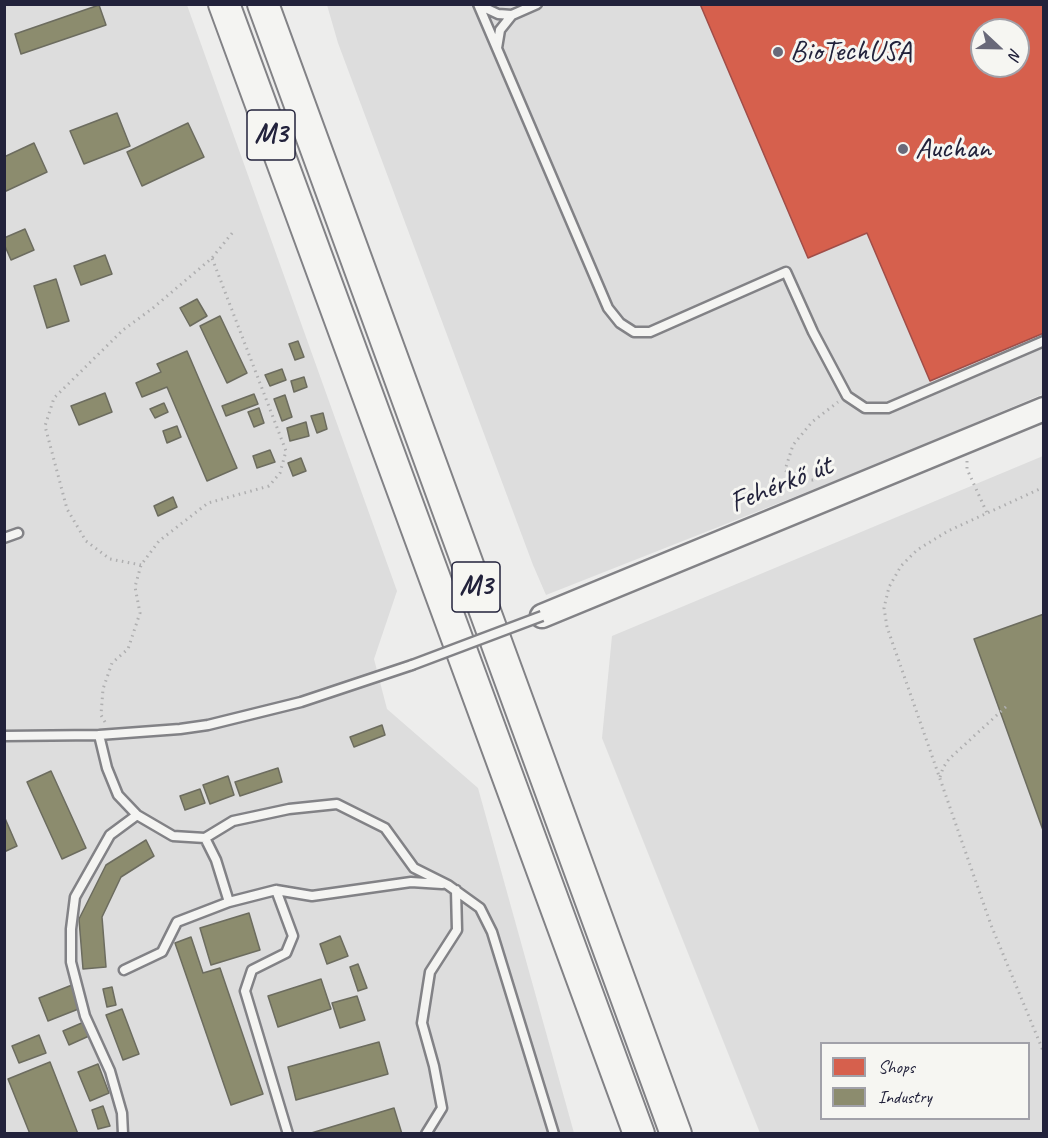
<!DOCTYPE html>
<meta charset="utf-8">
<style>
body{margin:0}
#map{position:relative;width:1048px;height:1138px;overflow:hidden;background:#ededec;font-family:Caveat,sans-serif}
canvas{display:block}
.frame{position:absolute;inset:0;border:6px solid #22223b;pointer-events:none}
.legend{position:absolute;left:820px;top:1042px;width:210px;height:78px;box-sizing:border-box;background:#f6f6f2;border:2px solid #a1a1a9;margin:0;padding:8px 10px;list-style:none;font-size:18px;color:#22223b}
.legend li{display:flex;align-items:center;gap:12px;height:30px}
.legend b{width:30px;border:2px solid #a1a1a9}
.north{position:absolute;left:970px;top:18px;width:60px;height:60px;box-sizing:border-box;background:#f6f6f2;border:2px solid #a1a1a9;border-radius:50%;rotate:112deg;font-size:16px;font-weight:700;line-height:24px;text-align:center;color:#22223b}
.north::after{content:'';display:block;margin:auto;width:21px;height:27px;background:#696979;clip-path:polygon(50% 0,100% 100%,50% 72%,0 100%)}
</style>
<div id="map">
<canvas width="1048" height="1138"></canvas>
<div class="frame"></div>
<ul class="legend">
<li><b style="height:16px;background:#d6604d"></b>Shops</li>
<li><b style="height:16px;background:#8c8c6e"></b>Industry</li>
</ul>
<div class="north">N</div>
</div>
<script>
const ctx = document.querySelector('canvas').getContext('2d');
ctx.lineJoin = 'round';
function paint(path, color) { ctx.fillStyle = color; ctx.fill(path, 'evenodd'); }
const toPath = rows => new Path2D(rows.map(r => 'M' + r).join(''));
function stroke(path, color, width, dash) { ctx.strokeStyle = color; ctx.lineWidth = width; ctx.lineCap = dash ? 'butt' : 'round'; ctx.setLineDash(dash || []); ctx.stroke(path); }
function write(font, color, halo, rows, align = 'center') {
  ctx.font = font + ' Caveat,sans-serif'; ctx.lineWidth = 6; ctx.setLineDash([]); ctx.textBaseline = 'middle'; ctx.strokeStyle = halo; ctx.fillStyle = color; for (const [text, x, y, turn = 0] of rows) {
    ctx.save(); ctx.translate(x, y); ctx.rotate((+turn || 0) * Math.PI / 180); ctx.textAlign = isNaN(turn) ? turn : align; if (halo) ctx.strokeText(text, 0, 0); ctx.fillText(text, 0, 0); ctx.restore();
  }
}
const built = toPath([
 [4,5,187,5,397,591,374,659,387,709,478,788,574,1133,5,1133],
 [327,5,1043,5,1043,394,888,460,546,595,533,565,338,43],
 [982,30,1018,30,1018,66,982,66],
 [1043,456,1043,1133,760,1133,602,738,612,636],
 [822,1044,1028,1044,1028,1118,822,1118]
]);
const shops = toPath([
 [700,4,1044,4,1044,333,930,381,867,233,808,258,700,4],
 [982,30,1018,30,1018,66,982,66,982,30]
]);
const industry = toPath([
 [99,5,106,25,21,54,15,34,99,5],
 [117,113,130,146,84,164,70,131,117,113],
 [188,123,204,157,142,186,127,152,188,123],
 [34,143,47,172,4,192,4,157,34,143],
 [25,229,34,250,11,260,4,244,4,238,25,229],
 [105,255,112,274,81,285,74,266,105,255],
 [56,279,69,321,47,328,34,286,56,279],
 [197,299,207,316,190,326,180,308,197,299],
 [220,316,247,373,227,383,200,326,220,316],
 [298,341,304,357,295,360,289,344,298,341],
 [187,351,237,468,207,481,167,387,142,397,136,383,161,372,157,364,187,351],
 [282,369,286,380,270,386,265,375,282,369],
 [304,377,307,387,294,392,291,381,304,377],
 [105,393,112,412,79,425,71,406,105,393],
 [254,394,258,404,226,416,222,406,254,394],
 [285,395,292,417,282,421,274,399,285,395],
 [164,403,168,412,155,418,150,409,164,403],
 [259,408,264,423,254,427,248,412,259,408],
 [323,413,327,429,317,433,311,416,323,413],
 [306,422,309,436,290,441,287,428,306,422],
 [177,426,181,437,167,443,163,431,177,426],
 [270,450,275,462,257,468,253,456,270,450],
 [301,458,306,471,293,476,288,463,301,458],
 [173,497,177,507,158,516,154,506,173,497],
 [1044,614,1044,833,974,639,1044,614],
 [382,725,385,735,354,747,350,737,382,725],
 [278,768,282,782,240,796,235,782,278,768],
 [51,771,86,848,62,859,27,782,51,771],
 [228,776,234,795,210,804,203,785,228,776],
 [200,789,205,803,185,810,180,796,200,789],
 [4,816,17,846,4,852,4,816],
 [146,840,154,856,121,877,102,917,106,967,83,969,79,919,106,865,146,840],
 [249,913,260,950,211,965,200,928,249,913],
 [340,936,348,956,327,964,320,944,340,936],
 [191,937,203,973,220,968,263,1094,231,1105,175,943,191,937],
 [358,964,367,988,358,991,350,967,358,964],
 [321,979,331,1009,278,1027,268,996,321,979],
 [72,985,81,1008,48,1021,39,998,72,985],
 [112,987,116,1005,107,1007,103,989,112,987],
 [357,996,365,1020,340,1028,332,1003,357,996],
 [122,1009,139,1054,123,1060,106,1015,122,1009],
 [84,1022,89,1036,69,1045,63,1031,84,1022],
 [39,1035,46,1053,19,1063,12,1046,39,1035],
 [379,1042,388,1074,296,1100,288,1067,379,1042],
 [50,1062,78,1134,30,1134,8,1079,50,1062],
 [98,1064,109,1093,90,1101,78,1072,98,1064],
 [103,1106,110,1126,98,1129,92,1110,103,1106],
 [394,1108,402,1134,308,1134,394,1108]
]);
const path = toPath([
 [967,461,967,469,987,513],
 [830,474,813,480,795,480,785,470,793,445,812,422,838,402],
 [1044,487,948,531,917,550,901,566,889,587,884,608,887,627,991,925,1044,1053],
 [141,565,110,559,86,541,67,509,45,426,54,398,123,330,153,308,212,258,233,232],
 [105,722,101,715,103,689,112,663,128,649,140,613,135,587,141,565,159,541,208,503,269,486,280,473,286,451,212,258],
 [940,777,943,768,949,759,1009,704]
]);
const lane = toPath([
 [478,4,608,308,620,323,634,332,650,332,786,272,813,332,847,396,865,408,888,408,1044,341],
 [479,5,498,14,512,15,537,4],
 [497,48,500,30,512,15],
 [4,538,18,533],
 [99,735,107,768,118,795,137,815,110,835,75,897,71,929,71,962,85,1016,110,1071,122,1113,123,1134],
 [4,736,99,735,180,729,208,725,301,702,412,665],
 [205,838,233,821,289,809,337,804,385,828,414,868,448,885,480,908,492,932,554,1134],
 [276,890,293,936,286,953,252,970,245,991,288,1134],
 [229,902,276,890,312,896,411,882,442,884],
 [124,970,162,952,177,922,229,902,216,860,205,838,173,836,137,815],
 [426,1134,442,1108,434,1066,422,1023,430,972,457,930,456,890]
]);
const secondary = toPath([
 [542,616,1044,409]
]);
const highway = toPath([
 [224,4,639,1134],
 [263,4,676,1134]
]);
const laneBridge = toPath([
 [412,665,542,616]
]);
const markers = [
 [778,52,6,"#696979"],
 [903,149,6,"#696979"]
];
const shields = [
 [271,135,48],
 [476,587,48]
];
const shieldNames = [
 ["M3",271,135],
 ["M3",476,587]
];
const poiNames = [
 ["BioTechUSA",790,52],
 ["Auchan",915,149]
];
const streetNames = [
 ["Fehérkő út",781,485,-22]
];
paint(built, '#ddd');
paint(shops, '#d6604d');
stroke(shops, '#a04d48', 1.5);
paint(industry, '#8c8c6e');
stroke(industry, '#6c6c5f', 1.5);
stroke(lane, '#828286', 13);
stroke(secondary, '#828286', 27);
stroke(highway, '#828286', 34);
stroke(path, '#afafb0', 3, [1.5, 4.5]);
stroke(lane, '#f4f4f2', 8);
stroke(secondary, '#f4f4f2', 22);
stroke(highway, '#f4f4f2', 30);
stroke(laneBridge, '#828286', 13, []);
stroke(laneBridge, '#f4f4f2', 8);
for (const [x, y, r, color] of markers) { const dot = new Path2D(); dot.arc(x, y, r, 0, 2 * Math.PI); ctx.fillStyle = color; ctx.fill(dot); stroke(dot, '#f6f6f2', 2); }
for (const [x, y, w] of shields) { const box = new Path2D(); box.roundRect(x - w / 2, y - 25, w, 50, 4.5); ctx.fillStyle = '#f6f6f2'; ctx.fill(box); stroke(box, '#22223b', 1.5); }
write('bold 28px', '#22223b', null, shieldNames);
write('30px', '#22223b', '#f6f6f2', poiNames, 'left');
write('30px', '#22223b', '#f6f6f2', streetNames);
</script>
